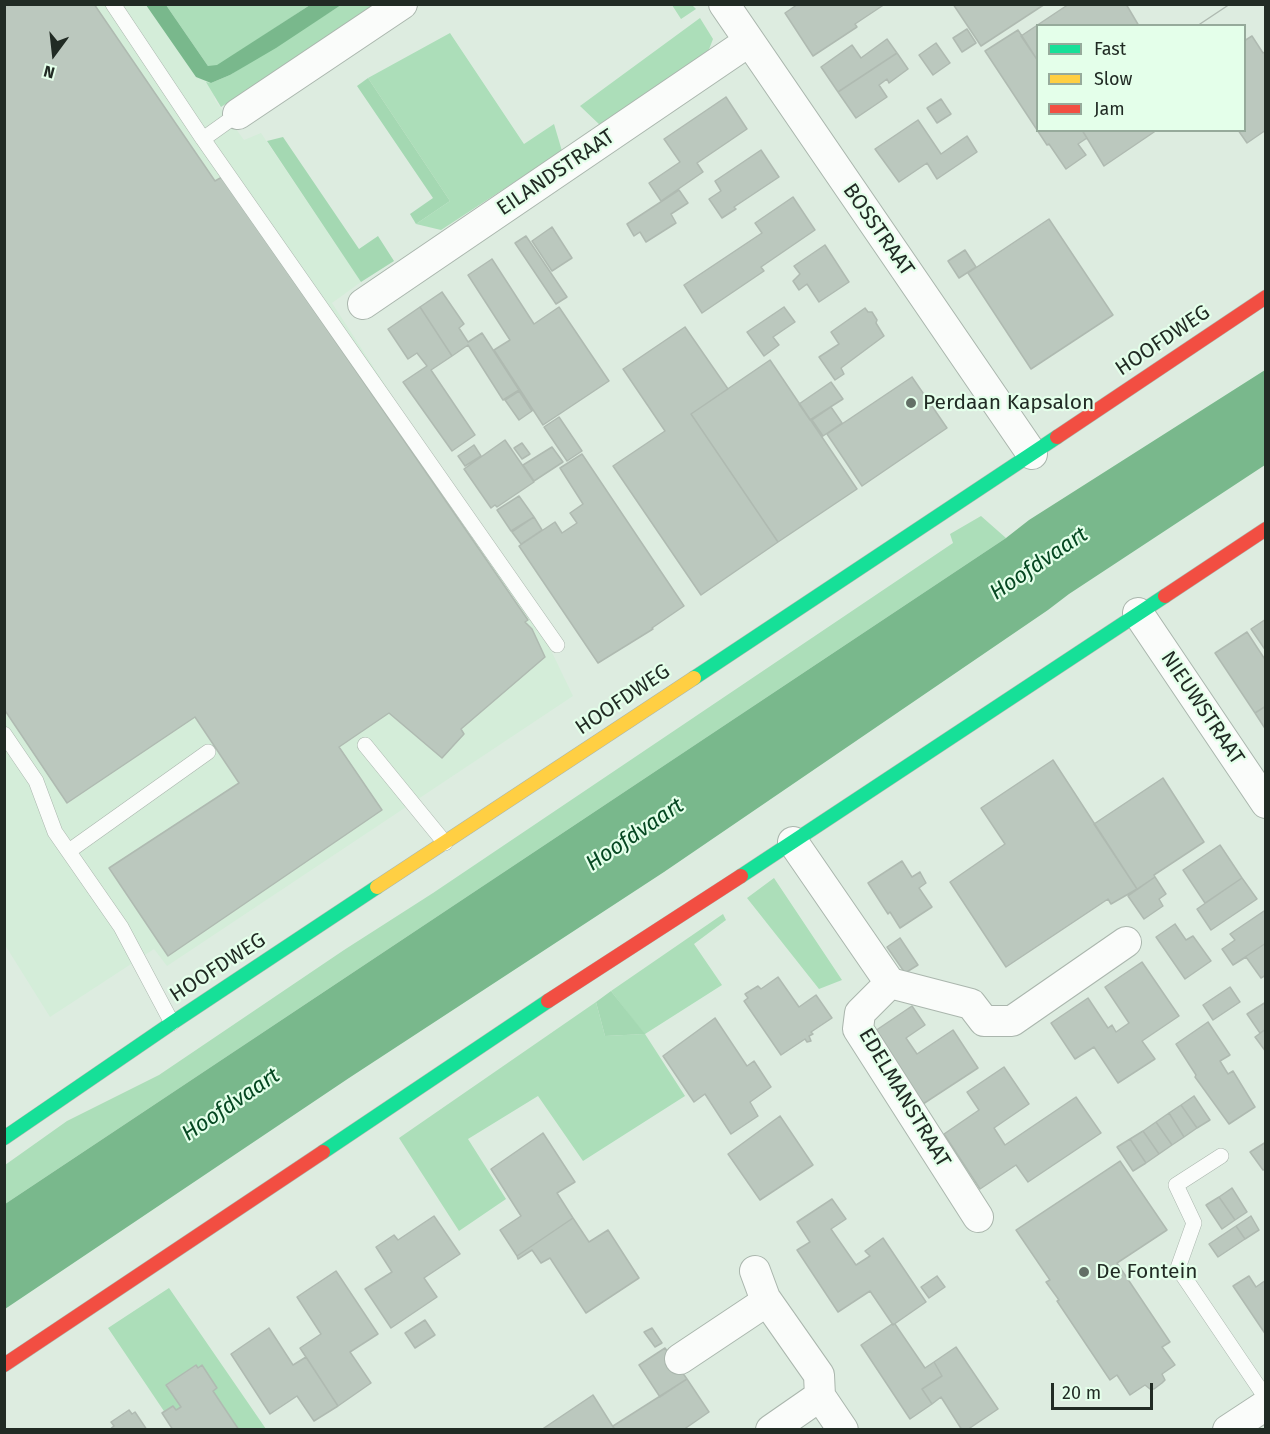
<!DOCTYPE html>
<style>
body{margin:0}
#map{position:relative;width:1270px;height:1434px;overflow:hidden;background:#ddece0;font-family:"Fira Sans",sans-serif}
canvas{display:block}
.frame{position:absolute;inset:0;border:6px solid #212b24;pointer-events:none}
.legend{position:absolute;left:1036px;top:24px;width:210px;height:108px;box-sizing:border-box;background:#e4ffea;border:2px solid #96aa9b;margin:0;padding:8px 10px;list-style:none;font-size:18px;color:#212b24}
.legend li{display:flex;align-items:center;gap:12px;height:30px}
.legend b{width:30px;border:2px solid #96aa9b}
.north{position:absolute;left:24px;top:24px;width:60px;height:60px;-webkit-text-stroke:4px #e4ffea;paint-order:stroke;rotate:195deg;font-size:16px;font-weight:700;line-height:24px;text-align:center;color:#212b24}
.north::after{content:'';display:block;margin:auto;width:21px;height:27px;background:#212b24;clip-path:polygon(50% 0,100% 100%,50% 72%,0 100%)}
.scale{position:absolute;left:1051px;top:1383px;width:102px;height:27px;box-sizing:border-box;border:3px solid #212b24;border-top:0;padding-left:8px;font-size:18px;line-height:21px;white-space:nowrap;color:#212b24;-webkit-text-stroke:4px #e4ffea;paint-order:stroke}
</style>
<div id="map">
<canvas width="1270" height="1434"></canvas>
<div class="frame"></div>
<ul class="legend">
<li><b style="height:8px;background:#16e098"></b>Fast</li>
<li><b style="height:8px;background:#ffcf43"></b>Slow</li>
<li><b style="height:8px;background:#f24e42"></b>Jam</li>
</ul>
<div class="north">N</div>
<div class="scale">20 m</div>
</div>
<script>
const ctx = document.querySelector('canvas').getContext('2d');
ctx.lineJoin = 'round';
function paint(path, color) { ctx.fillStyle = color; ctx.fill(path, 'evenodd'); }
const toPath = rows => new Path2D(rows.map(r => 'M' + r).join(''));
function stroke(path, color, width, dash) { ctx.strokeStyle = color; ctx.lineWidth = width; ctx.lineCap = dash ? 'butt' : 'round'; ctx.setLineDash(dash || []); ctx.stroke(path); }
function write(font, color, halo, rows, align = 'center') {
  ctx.font = font + ' "Fira Sans",sans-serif'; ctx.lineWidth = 4.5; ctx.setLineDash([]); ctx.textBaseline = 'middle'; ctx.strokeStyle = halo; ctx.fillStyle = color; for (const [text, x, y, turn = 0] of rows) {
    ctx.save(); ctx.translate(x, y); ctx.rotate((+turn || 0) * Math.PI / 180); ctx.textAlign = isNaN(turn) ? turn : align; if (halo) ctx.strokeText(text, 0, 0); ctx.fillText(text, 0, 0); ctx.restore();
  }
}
const built = toPath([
 [5,5,156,5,211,83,215,100,244,140,261,133,361,282,332,303,533,613,573,696,167,966,154,949,50,1017,5,945]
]);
const green = toPath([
 [166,5,310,5,217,66,208,66],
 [341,5,375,5,221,107,206,82,211,83,230,75],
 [672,5,692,5,696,9,681,19],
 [700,18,713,39,708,52,601,126,580,106],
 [450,33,524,144,554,124,562,151,441,230,416,224,450,201,368,78],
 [981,516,1006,538,5,1204,5,1165,67,1121,159,1075,344,950,433,893,953,543,950,534],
 [774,878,842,980,819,989,747,898],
 [723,914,726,920,694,944,722,985,645,1034,685,1096,583,1161,538,1096,468,1139,506,1199,459,1231,399,1138,596,1002,605,1036,644,1034,611,991],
 [169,1288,266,1429,176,1429,108,1328]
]);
const forest = toPath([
 [368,78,450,201,416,224,410,214,433,198,357,86],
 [283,137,359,249,378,236,394,261,361,282,267,141],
 [611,991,645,1034,605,1036,596,1002]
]);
const water = toPath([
 [146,5,166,5,208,66,217,65,310,5,341,5,276,48,230,75,211,83,196,77],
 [1265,370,1265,465,1069,594,1048,610,664,872,349,1078,5,1309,5,1204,1006,538,1029,520]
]);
const building = toPath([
 [4,4,94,4,215,181,222,177,528,620,525,622,532,629,545,657,461,729,464,734,442,758,389,713,339,747,382,810,168,956,109,868,239,783,195,717,67,803,4,709,4,4],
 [798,4,885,4,855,24,857,27,813,56,785,13,798,4],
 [953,4,1045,4,981,46,953,4],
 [1069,4,1126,4,1139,26,1038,26,1038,61,1021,36,1069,4],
 [1230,4,1266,4,1266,130,1247,143,1238,130,1244,130,1244,26,1197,26,1230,4],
 [1230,4,1266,4,1266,51,1263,53,1252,36,1244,41,1244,26,1197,26,1230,4],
 [967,29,976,43,962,52,953,38,967,29],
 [1018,30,1038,61,1038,130,1082,130,1087,138,1078,144,1086,155,1066,169,1049,144,1047,145,985,51,1018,30],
 [887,39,897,53,838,92,821,67,852,45,861,58,887,39],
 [936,43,950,63,933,75,919,55,936,43],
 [897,53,908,69,889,83,887,79,879,85,887,97,856,118,838,92,897,53],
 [726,97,747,129,697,163,703,172,661,201,649,183,680,162,664,139,726,97],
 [941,99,951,114,937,123,927,108,941,99],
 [918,120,941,154,967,136,977,152,937,179,927,163,899,182,875,149,918,120],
 [1082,130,1157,130,1104,166,1082,130],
 [761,150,779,177,734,207,736,209,722,218,709,199,721,191,715,181,761,150],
 [679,190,688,203,671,214,676,223,646,242,640,232,634,236,627,224,679,190],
 [793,197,815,230,761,267,764,271,702,313,684,285,762,233,755,223,793,197],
 [1049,219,1113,315,1031,369,968,273,1049,219],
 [552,227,572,258,552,271,532,241,552,227],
 [526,236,567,297,556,304,515,243,526,236],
 [825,245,849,282,819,302,807,284,799,290,793,281,800,274,794,266,825,245],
 [965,250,976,267,959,278,948,261,965,250],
 [492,259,534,324,559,307,609,381,543,425,494,350,510,340,468,275,492,259],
 [442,292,464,324,459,328,468,342,482,333,519,390,503,400,468,345,452,356,420,307,442,292],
 [420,307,452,356,431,370,475,435,452,451,403,382,427,366,417,353,408,359,388,329,420,307],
 [784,307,795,322,773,337,779,345,764,356,747,332,784,307],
 [865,308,868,312,872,312,877,320,876,323,884,336,841,368,844,374,835,380,819,357,839,344,831,332,865,308],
 [685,327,728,389,691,414,778,542,701,595,613,466,665,431,623,369,685,327],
 [770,360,857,489,778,542,691,414,770,360],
 [912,377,947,428,862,486,827,434,912,377],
 [831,382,843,399,810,420,799,404,831,382],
 [519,391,532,411,519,420,505,400,519,391],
 [831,407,842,423,823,436,812,420,831,407],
 [559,417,582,451,567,461,544,427,559,417],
 [505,440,534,482,497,507,495,505,491,508,464,469,505,440],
 [522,443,530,454,522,459,514,448,522,443],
 [474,445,481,456,465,466,458,456,474,445],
 [552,447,563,462,534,481,523,465,552,447],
 [582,454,684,606,652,628,653,629,598,663,519,546,555,522,562,533,577,523,570,513,583,504,560,468,582,454],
 [519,496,534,517,511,531,497,510,519,496],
 [534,517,542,530,521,544,512,532,534,517],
 [1266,619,1266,651,1251,629,1266,619],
 [1247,632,1266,661,1266,706,1255,713,1215,653,1247,632],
 [1266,706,1266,730,1255,713,1266,706],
 [1053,760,1137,889,1111,904,1108,899,1006,967,950,882,1005,844,981,808,1053,760],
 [1163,778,1204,842,1154,875,1155,877,1137,889,1094,824,1163,778],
 [1220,845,1242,878,1205,903,1183,870,1220,845],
 [902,861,912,877,920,872,926,883,919,888,932,907,900,928,890,912,888,914,868,883,902,861],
 [1155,877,1166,894,1159,899,1163,906,1144,919,1128,896,1155,877],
 [1242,878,1257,899,1211,930,1197,909,1242,878],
 [1264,911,1266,913,1266,943,1233,965,1222,949,1235,940,1230,934,1264,911],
 [1175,924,1186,940,1193,936,1211,961,1185,979,1156,937,1175,924],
 [900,938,918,965,905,973,887,947,900,938],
 [1266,943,1266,975,1261,978,1246,957,1233,965,1266,943],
 [1142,962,1179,1016,1142,1041,1155,1059,1118,1083,1094,1047,1075,1059,1051,1023,1088,998,1108,1028,1112,1025,1116,1032,1129,1023,1105,987,1142,962],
 [778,977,799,1007,816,995,832,1018,811,1032,813,1034,809,1036,811,1041,807,1042,805,1039,781,1055,744,1001,748,998,745,994,758,986,761,989,778,977],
 [1230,987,1240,1002,1213,1020,1203,1005,1230,987],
 [1266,1002,1266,1029,1260,1033,1247,1014,1266,1002],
 [912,1006,925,1025,906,1038,917,1054,953,1030,978,1068,923,1104,875,1031,912,1006],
 [715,1018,747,1066,754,1061,771,1087,750,1102,758,1116,731,1134,705,1094,694,1102,663,1056,715,1018],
 [1208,1022,1230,1055,1220,1061,1228,1074,1233,1071,1255,1107,1229,1124,1195,1077,1196,1075,1176,1044,1208,1022],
 [1266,1029,1266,1052,1255,1037,1266,1029],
 [1004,1067,1029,1104,994,1128,1005,1145,1076,1097,1101,1133,1028,1182,1016,1165,980,1189,944,1134,979,1110,967,1092,1004,1067],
 [1194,1096,1210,1120,1197,1128,1181,1105,1194,1096],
 [1181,1105,1197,1128,1184,1137,1169,1113,1181,1105],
 [1169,1113,1184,1137,1172,1145,1156,1122,1169,1113],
 [780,1116,813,1165,760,1200,728,1154,780,1116],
 [1156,1122,1172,1145,1159,1154,1143,1131,1156,1122],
 [1143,1131,1159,1154,1146,1163,1130,1139,1143,1131],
 [543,1133,575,1182,557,1193,573,1218,517,1256,500,1230,521,1216,491,1169,543,1133],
 [1130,1139,1146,1163,1133,1171,1117,1147,1130,1139],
 [1266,1142,1266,1169,1263,1170,1250,1152,1266,1142],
 [1120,1161,1167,1230,1117,1263,1170,1342,1162,1347,1175,1365,1162,1374,1165,1380,1162,1383,1154,1389,1150,1389,1145,1385,1130,1395,1117,1375,1110,1380,1057,1301,1059,1300,1046,1282,1050,1280,1016,1230,1120,1161],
 [1232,1188,1247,1212,1235,1220,1219,1197,1232,1188],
 [1219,1197,1235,1220,1222,1229,1206,1205,1219,1197],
 [832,1199,846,1219,831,1229,856,1265,870,1256,865,1251,883,1238,926,1302,893,1325,870,1291,838,1312,797,1250,810,1242,797,1222,832,1199],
 [434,1216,460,1254,424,1278,437,1297,391,1328,365,1289,392,1272,376,1247,394,1235,398,1240,434,1216],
 [1251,1216,1259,1230,1245,1239,1236,1226,1251,1216],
 [573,1218,589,1242,608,1230,639,1278,586,1313,550,1258,541,1263,532,1250,518,1259,517,1256,573,1218],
 [1236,1226,1245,1239,1218,1257,1209,1244,1236,1226],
 [336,1271,378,1334,350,1352,371,1383,338,1406,300,1348,321,1334,297,1297,336,1271],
 [937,1276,945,1287,929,1298,921,1287,937,1276],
 [1249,1276,1256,1287,1266,1280,1266,1335,1233,1286,1249,1276],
 [425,1320,435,1335,415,1348,405,1333,425,1320],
 [892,1324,895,1324,925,1368,934,1362,942,1376,922,1389,932,1404,910,1419,861,1345,892,1324],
 [269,1328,293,1365,306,1357,338,1406,314,1421,297,1396,270,1414,231,1354,269,1328],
 [652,1328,662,1343,655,1347,644,1332,652,1328],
 [956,1347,998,1409,967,1430,962,1430,941,1397,932,1404,922,1389,942,1376,934,1362,956,1347],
 [665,1348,687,1379,660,1397,639,1365,665,1348],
 [196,1365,198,1368,202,1365,217,1388,213,1391,239,1430,173,1430,162,1413,173,1406,176,1410,181,1407,166,1385,196,1365],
 [687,1379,709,1412,683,1430,615,1430,613,1426,687,1379],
 [593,1395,615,1430,541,1430,593,1395],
 [129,1410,132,1414,135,1412,147,1430,109,1430,114,1426,111,1422,129,1410]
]);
const lane = toPath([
 [113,4,203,139,238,114],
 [203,139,557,645],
 [4,734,36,781,55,832,121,927,172,1023],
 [365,745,445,843],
 [69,851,208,752],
 [1221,1156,1176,1185,1194,1223,1178,1268,1266,1398]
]);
const street = toPath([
 [724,4,1032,454],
 [238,114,402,4],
 [363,304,748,42],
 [1138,613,1266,803],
 [793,842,890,983,971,1004,984,1021,1012,1021,1126,942],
 [890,983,860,1013,858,1029,978,1217],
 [755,1271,765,1298,819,1375,820,1396,843,1430],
 [680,1359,767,1301],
 [771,1430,820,1396],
 [1228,1430,1266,1405]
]);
const fast = toPath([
 [694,678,1057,437],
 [741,876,1165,596],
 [4,1138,172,1023,377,887],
 [323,1152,548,1001]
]);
const slow = toPath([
 [377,887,694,678]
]);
const jam = toPath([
 [1057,437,1266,297],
 [1165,596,1266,529],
 [548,1001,741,876],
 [4,1365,323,1152]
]);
const markers = [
 [911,403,6,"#636f66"],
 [1084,1272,6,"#636f66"]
];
const streetNames = [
 ["EILANDSTRAAT",556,173,-34],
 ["BOSSTRAAT",878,230,55],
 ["HOOFDWEG",1163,341,-34],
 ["HOOFDWEG",623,700,-34],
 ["NIEUWSTRAAT",1202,708,56],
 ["HOOFDWEG",218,968,-33],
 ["EDELMANSTRAAT",904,1098,59]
];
const poiNames = [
 ["Perdaan Kapsalon",923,403],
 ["De Fontein",1096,1272]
];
const waterNames = [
 ["Hoofdvaart",1039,564,-34],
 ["Hoofdvaart",635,835,-34],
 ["Hoofdvaart",231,1105,-34]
];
paint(built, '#d4edd9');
paint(green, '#acdeb9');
paint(forest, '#a4d8b2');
paint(water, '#79b88c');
paint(building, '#bbc8be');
stroke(building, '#afbab1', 1.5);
stroke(lane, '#aab6ad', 16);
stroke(street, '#aab6ad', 32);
stroke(fast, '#aab6ad', 15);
stroke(slow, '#aab6ad', 15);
stroke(jam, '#aab6ad', 15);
stroke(lane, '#fafcfa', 15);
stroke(street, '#fafcfa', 30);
stroke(fast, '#16e098', 14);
stroke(slow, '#ffcf43', 14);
stroke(jam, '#f24e42', 14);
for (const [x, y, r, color] of markers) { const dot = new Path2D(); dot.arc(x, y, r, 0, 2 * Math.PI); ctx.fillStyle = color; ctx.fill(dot); stroke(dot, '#e4ffea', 2); }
write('21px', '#212b24', '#e4ffea', streetNames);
write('21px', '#212b24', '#e4ffea', poiNames, 'left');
write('italic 22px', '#054721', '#e4ffea', waterNames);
</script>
